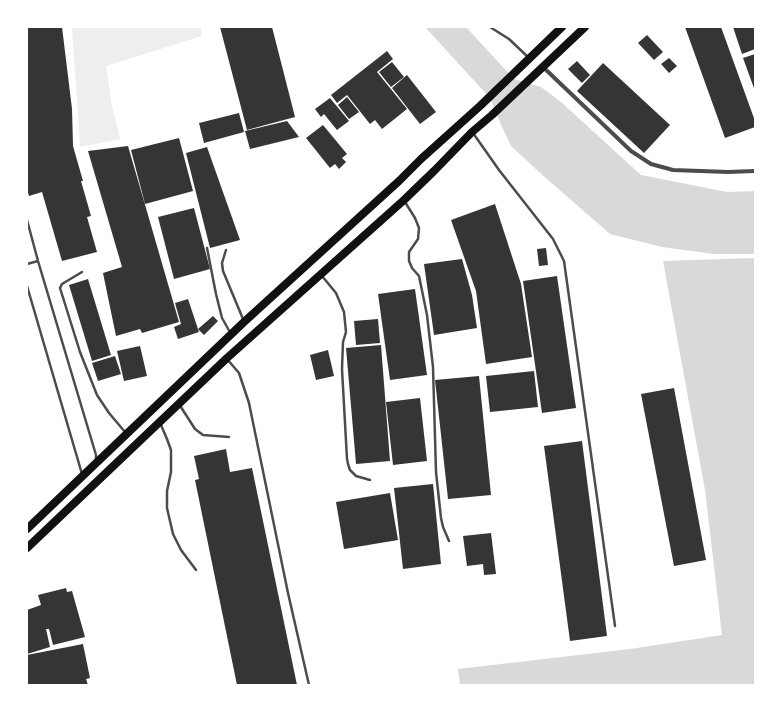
<!DOCTYPE html>
<style>
body{margin:0}
#map{position:relative;width:782px;height:712px;overflow:hidden;background:#fff;font-family:Jost,sans-serif}
canvas{display:block}
.frame{position:absolute;inset:0;border:28px solid #fff;pointer-events:none}
</style>
<div id="map">
<canvas width="782" height="712"></canvas>
<div class="frame"></div>
</div>
<script>
const ctx = document.querySelector('canvas').getContext('2d');
ctx.lineJoin = 'round';
function paint(path, color) { ctx.fillStyle = color; ctx.fill(path, 'evenodd'); }
const toPath = rows => new Path2D(rows.map(r => 'M' + r).join(''));
function stroke(path, color, width, dash) { ctx.strokeStyle = color; ctx.lineWidth = width; ctx.lineCap = dash ? 'butt' : 'round'; ctx.setLineDash(dash || []); ctx.stroke(path); }
const green = toPath([
 [72,27,201,27,202,36,106,66,112,106,120,139,80,147]
]);
const water = toPath([
 [425,27,466,27,514,79,541,87,561,102,641,175,727,192,755,191,755,254,714,254,662,247,610,234,539,172,511,146,502,127,490,98],
 [755,258,755,685,460,685,458,669,630,649,722,635,705,490,663,261]
]);
const building = toPath([
 [27,27,62,27,72,109,73,146,83,181,81,181,91,216,87,217,97,252,62,261,42,192,29,196,27,189],
 [220,27,272,27,295,117,247,130],
 [685,27,721,27,755,121,755,127,725,138],
 [733,27,755,27,755,49,742,54],
 [647,35,663,52,654,60,638,43],
 [387,51,393,59,377,72,407,109,382,129,375,120,370,124,347,95,337,103,331,95],
 [755,54,755,91,743,58],
 [669,58,677,66,669,73,661,64],
 [577,61,590,75,582,83,568,69],
 [392,62,404,77,391,87,379,72],
 [603,63,670,125,644,153,577,91],
 [407,75,436,112,420,124,392,88],
 [347,97,359,112,349,119,338,105],
 [330,98,349,121,337,130,324,114,321,117,315,109],
 [239,113,244,132,204,143,199,123],
 [287,121,299,137,250,149,245,131],
 [323,125,347,154,342,158,346,162,339,169,335,164,330,168,306,138],
 [179,138,193,191,145,204,131,150],
 [128,146,179,322,142,333,140,329,116,336,103,273,122,267,88,151],
 [207,147,240,240,210,248,186,153],
 [495,204,521,284,532,357,486,364,476,291,451,220],
 [194,208,210,269,174,279,158,217],
 [546,248,548,265,539,266,537,249],
 [462,259,472,295,477,328,434,335,424,264],
 [557,276,576,408,542,413,523,281],
 [88,279,111,355,92,361,69,285],
 [415,289,427,375,390,380,378,294],
 [188,299,199,332,178,339,174,327,181,324,175,303],
 [213,316,218,321,204,335,198,329],
 [378,319,380,343,356,345,354,321],
 [381,345,390,461,356,464,346,348],
 [140,346,147,376,124,381,117,351],
 [328,350,334,376,316,380,310,355],
 [115,356,121,374,98,381,92,363],
 [534,371,538,407,490,412,486,376],
 [479,376,491,495,448,499,435,380],
 [674,388,706,560,674,566,641,394],
 [420,398,427,461,393,465,386,402],
 [582,441,607,636,570,641,544,446],
 [226,449,230,472,252,468,297,685,237,685,195,480,199,479,194,456],
 [433,484,441,564,403,569,394,488],
 [390,493,398,540,344,549,336,502],
 [491,533,496,574,484,575,483,564,467,566,463,536],
 [66,588,67,592,72,591,85,637,53,645,49,629,46,629,50,647,27,654,27,610,41,605,38,595],
 [83,644,90,678,86,679,88,685,27,685,27,655]
]);
const service = toPath([
 [490,27,509,39,529,58],
 [473,133,499,170,553,239,564,261,615,626],
 [405,202,415,218,419,228,418,239,409,252,409,261,412,268,419,276,427,315,433,367,436,472,441,518,443,527,449,541],
 [27,220,38,261,96,455,96,460],
 [207,248,216,294,222,318,231,334],
 [226,250,222,263,223,271,243,319],
 [27,264,38,261],
 [82,272,62,284,60,288,80,352,97,395,109,413,125,432],
 [322,276,336,293,344,312,346,332,343,342,342,369,347,459,348,464,350,470,356,476,370,480],
 [27,286,82,474],
 [227,359,239,373,249,403,288,593,309,685],
 [179,404,195,429,203,435,229,437],
 [161,425,167,439,171,450,171,472,167,491,167,508,173,534,181,550,196,570]
]);
const minor = toPath([
 [543,67,631,151,651,164,673,170,728,172,755,171]
]);
const trunk = toPath([
 [27,529,244,322,399,181,421,159,480,106,562,27],
 [27,548,227,358,404,200,434,171,472,132,492,115,585,27]
]);
paint(green, '#eee');
paint(water, '#d9d9d9');
paint(building, '#353535');
stroke(service, '#4c4c4c', 2.5);
stroke(minor, '#4c4c4c', 4);
stroke(trunk, '#111', 8);
</script>
